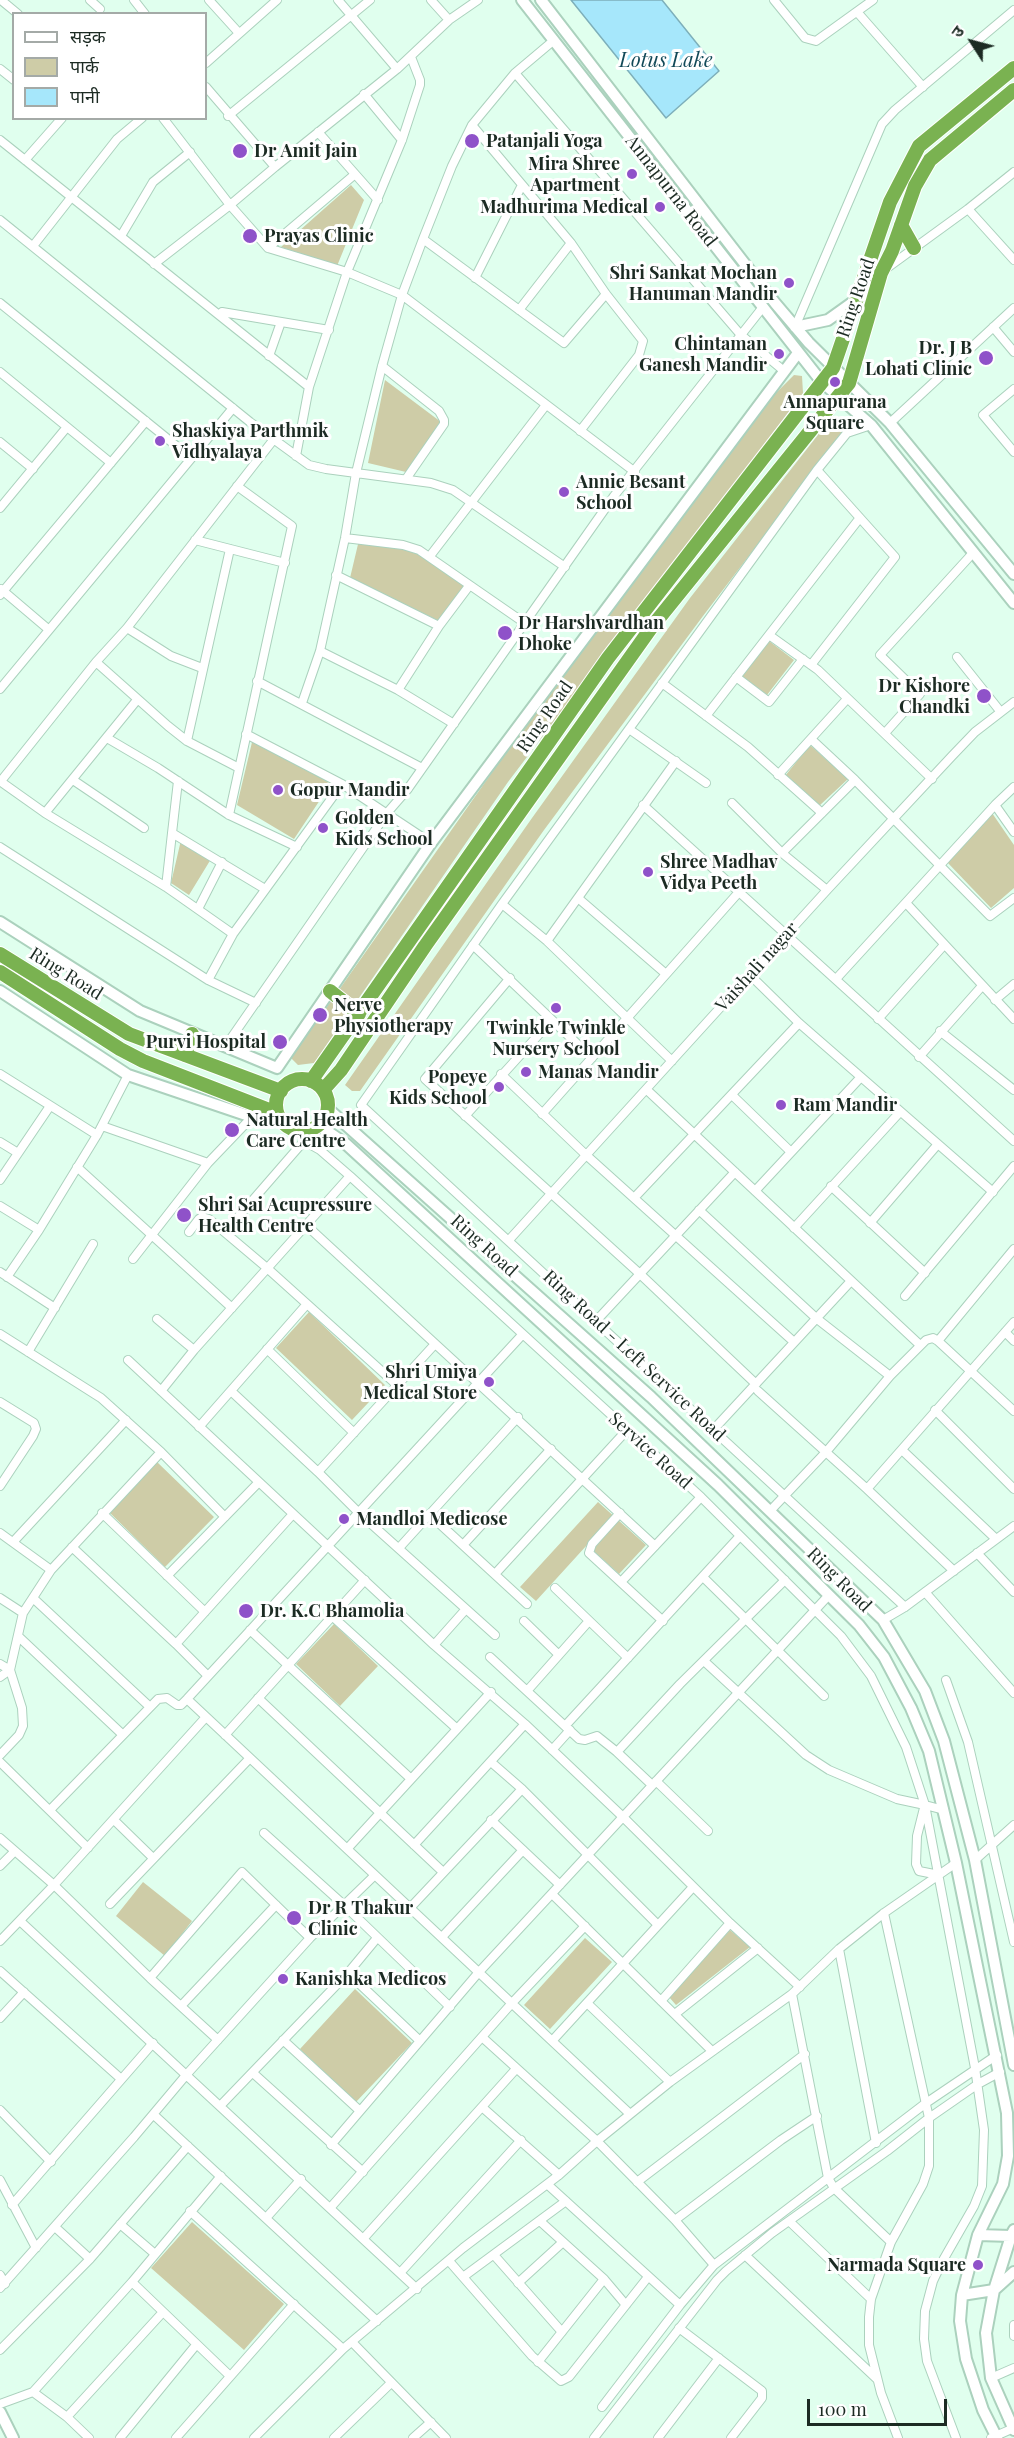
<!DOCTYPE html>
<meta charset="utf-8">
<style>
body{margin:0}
#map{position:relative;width:1014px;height:2438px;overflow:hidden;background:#e0ffee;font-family:"Playfair Display","Noto Sans Devanagari",serif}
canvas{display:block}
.legend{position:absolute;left:12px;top:12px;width:195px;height:108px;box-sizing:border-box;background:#fff;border:2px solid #a4aaa7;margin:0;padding:8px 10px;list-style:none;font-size:18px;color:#1c2b23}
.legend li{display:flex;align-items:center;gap:12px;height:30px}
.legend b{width:30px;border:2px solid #a4aaa7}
.north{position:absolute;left:942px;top:12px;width:60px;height:60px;-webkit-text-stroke:4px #fff;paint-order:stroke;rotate:306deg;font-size:16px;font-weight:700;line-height:24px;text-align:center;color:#1c2b23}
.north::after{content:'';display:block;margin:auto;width:21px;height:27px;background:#1c2b23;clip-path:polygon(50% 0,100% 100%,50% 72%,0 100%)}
.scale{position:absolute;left:807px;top:2399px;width:140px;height:27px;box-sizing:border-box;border:3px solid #1c2b23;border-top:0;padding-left:8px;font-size:18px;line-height:21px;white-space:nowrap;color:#1c2b23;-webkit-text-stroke:4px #fff;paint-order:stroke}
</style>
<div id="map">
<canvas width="1014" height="2438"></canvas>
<ul class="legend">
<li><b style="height:8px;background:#fff"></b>सड़क</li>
<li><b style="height:16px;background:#cecca7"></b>पार्क</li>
<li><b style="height:16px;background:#a6e7fb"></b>पानी</li>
</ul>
<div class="north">उ</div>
<div class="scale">100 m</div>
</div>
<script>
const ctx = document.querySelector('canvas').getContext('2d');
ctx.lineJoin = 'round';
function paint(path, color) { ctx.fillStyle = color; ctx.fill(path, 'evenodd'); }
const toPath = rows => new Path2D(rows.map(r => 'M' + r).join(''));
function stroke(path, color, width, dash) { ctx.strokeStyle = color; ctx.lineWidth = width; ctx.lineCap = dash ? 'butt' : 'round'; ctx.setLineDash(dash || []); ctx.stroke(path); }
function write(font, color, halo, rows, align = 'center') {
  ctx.font = font + ' "Playfair Display",serif'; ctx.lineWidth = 6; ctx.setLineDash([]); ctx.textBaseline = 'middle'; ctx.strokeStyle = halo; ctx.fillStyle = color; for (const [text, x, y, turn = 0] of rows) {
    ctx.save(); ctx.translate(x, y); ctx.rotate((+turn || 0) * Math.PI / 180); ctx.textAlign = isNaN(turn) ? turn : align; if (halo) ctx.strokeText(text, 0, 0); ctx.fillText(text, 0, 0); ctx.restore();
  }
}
const green = toPath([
 [351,185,364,200,337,266,281,247],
 [794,375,802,376,803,393,508,782,314,1063,298,1065,291,1058,569,663,772,397],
 [385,380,441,422,406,472,368,463],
 [832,417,845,430,703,616,544,830,360,1091,352,1091,345,1085,532,818,690,598],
 [359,540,402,546,426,555,465,585,439,621,350,578],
 [769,641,794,660,767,695,742,676],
 [253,738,332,782,294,839,237,805],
 [810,745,848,779,819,806,785,776],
 [992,813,1014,845,1014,888,991,908,947,862],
 [181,840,211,859,189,895,171,883],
 [309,1312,385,1385,352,1420,276,1348],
 [157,1462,214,1517,165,1567,108,1511],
 [598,1502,646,1545,619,1574,587,1545,536,1601,520,1587],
 [334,1624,378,1666,340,1706,296,1664],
 [143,1882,192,1921,165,1956,116,1916],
 [730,1930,750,1947,676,2005,669,1997],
 [585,1938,612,1962,550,2029,524,2005],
 [355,1989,412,2043,356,2102,300,2049],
 [192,2222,284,2304,244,2350,151,2268]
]);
const water = toPath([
 [571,0,662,0,719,71,666,118,571,0]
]);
const street = toPath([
 [1,0,18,14],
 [90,0,100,9],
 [134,0,145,14],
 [209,0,238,32],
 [338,0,397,69],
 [431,0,449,20],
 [774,0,805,38,816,41,873,0],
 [858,13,923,87],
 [206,63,277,0],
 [0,69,14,80],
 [515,73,740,334,784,371],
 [206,87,275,167],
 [364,94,402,140],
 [228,116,370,0],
 [163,118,230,205,268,248,347,272,402,295,635,472],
 [472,125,571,243,606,294,643,341,639,355,580,431],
 [318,132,378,200],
 [0,140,309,387],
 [25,160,62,118],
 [968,209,1014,172],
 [0,220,250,422,309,465,326,469,431,483,453,490,565,567],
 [121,236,153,182,190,152],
 [423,239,564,343,606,294],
 [33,246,117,139,142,118],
 [268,248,354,175],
 [154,264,230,205,275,167,397,69,449,20,478,0],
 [887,268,968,209,1014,260],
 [475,278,522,185],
 [0,303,190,457],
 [519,310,571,243],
 [219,315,222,312,329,330],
 [795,327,882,124,895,110,1014,10],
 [993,327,1014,352],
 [269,356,281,322],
 [382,366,439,411,444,420,444,424,406,479],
 [0,372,111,463],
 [1014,389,983,415,1014,452],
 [890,423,1014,308],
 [871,425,847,433,817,470,502,904,361,1105,905,1607],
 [0,442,33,469],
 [296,456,309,387,347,272,402,140,420,85,420,80,411,57],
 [0,508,67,427],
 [345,538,403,545,419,550,526,624],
 [195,540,285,563],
 [430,556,546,405],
 [336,575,439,626],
 [1,589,48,629],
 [0,595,146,421],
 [127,628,171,656,202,668],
 [769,635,818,670,932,779],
 [320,651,398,690,454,724],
 [957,657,1000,711],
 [96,662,168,726,187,741,239,768],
 [811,665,895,557,817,470],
 [736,677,769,702,803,659],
 [257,681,422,768],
 [662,683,748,747,822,813],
 [0,689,233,408],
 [398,690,439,626,469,586],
 [302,703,320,651,345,538,356,473,382,366,402,295,423,239,452,166,472,125,515,73,553,41],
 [706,716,859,519],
 [629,729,706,783],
 [885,733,920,694,880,655,972,554],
 [246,734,342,784,431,843],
 [107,738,158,768,229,815,297,847],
 [811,739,855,780,990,916,1014,898],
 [187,741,230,549],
 [778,775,847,699],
 [73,780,144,828],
 [0,781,45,813,166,887,233,934],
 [1,781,96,662,127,628,274,439],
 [732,803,782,853,827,890],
 [643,805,1014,1141],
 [995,805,1014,832],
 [45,813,137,700],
 [229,815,292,526,237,486],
 [172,833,178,781],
 [0,847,208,980,256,1003],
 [782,853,855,780],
 [166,887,172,833,265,889],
 [578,898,666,974],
 [906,903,1014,1019],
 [502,904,547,941,672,1061],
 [198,909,222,862],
 [547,941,676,761],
 [473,945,592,1058],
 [750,975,799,1023,993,1192],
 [510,978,425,1079,640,1274,756,1384],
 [836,979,995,805,1014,787],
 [208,980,233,934,342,784],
 [995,1000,1014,984],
 [878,1019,944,945],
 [940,1031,1014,1090],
 [225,1047,387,813,407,790,614,496,763,307],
 [919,1057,982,986],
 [0,1074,97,1135],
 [501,1074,585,1154,794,1342],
 [647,1090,920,1345],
 [732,1095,791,1152],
 [542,1114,739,892],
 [465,1116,551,1021],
 [102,1126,208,1163],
 [307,1131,304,1141,320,1150,350,1176,701,1497,841,1636,871,1676,906,1747,925,1805,944,1810],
 [0,1142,18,1153],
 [77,1167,232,1308],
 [0,1180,50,1106],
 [831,1186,925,1273],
 [755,1191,861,1077],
 [634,1198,799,1023],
 [0,1206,39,1230],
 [699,1210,816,1318,890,1376],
 [870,1223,938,1144],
 [306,1225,655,1546],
 [794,1228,900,1112],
 [189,1232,199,1219,202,1217,209,1219,267,1268,397,1385],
 [225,1232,304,1141],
 [509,1240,827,890,952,756,975,732,1014,702],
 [133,1259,208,1163,252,1117],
 [0,1272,55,1308],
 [7,1277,39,1230,97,1135,128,1075],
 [905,1296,1014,1166],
 [157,1319,194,1350],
 [596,1321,735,1172],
 [1005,1332,1014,1341],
 [0,1334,101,1398,161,1452,225,1517],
 [938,1341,1014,1249],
 [267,1349,354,1433],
 [28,1352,93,1244],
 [128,1360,434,1645,525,1724,623,1817,730,1923,800,1987],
 [161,1391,194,1350,350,1176],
 [231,1391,318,1472,359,1513,495,1635],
 [758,1391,867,1489,954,1571],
 [0,1402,34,1423,36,1429,33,1436,0,1486],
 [935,1410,1014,1489],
 [199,1427,307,1304],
 [714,1429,851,1281],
 [902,1450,996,1539],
 [318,1472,435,1344],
 [867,1489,1014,1322],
 [770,1511,826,1452,890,1376,926,1340,933,1338,938,1341,1014,1411],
 [102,1513,205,1612],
 [620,1513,592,1544,589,1553,663,1621],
 [429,1514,527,1604],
 [0,1533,51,1570],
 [14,1541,126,1420],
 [463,1545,551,1449],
 [72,1547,176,1644,208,1676],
 [399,1548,518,1417],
 [977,1553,1014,1592],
 [495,1574,627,1430],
 [167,1576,259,1482],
 [703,1577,824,1696],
 [621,1582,701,1497],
 [555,1588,628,1658],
 [925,1592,1014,1693],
 [0,1598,23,1613],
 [33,1598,150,1707],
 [332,1616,456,1728],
 [883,1620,905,1607,1014,1526],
 [524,1621,559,1655],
 [250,1630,410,1778],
 [19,1637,123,1735],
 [176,1644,293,1514],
 [434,1645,466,1609],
 [490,1657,579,1739,585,1740,597,1736,617,1752],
 [704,1661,806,1755,829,1770,897,1799,925,1805,975,2068,984,2130,982,2186,974,2206,942,2262,967,2267],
 [0,1664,10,1670,22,1708,23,1726,19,1735,0,1755],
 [0,1677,10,1670,23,1613,51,1570,161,1452],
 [946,1680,968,1742,1014,1942],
 [527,1691,589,1621],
 [258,1698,443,1872],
 [187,1699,630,2114],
 [565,1726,740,1536],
 [225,1735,365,1580],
 [552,1750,570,1730],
 [0,1762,88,1848],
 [491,1762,522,1789,658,1925],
 [656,1781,708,1831],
 [652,1785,617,1752,680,1684,785,1580],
 [924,1808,917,1836,916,1864,919,1871,939,1875],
 [50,1810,158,1699,167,1698,177,1705,181,1705,187,1699,522,1335],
 [114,1820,153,1858],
 [491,1820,560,1885],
 [264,1833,345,1906,450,2007],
 [0,1838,54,1885,150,1978,218,2040],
 [414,1845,525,1724],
 [347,1849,491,1692],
 [975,1860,1014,1825],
 [0,1866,15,1851],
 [552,1894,712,2051],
 [110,1904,250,1758],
 [410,1908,522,1789],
 [884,1913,929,2118,929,2166,923,2184,891,2242,871,2299,869,2317,869,2345,881,2393,898,2438],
 [20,1921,417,2289],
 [442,1937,523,1850],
 [0,1941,54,1885,206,1717],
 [839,1949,876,2143],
 [0,1971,120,2078],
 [348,1973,420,2041],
 [150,1978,242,1872,310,1938],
 [792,1994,828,2178,834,2188,891,2242],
 [661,2001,730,1923],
 [587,2003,670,2082],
 [181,2006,276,1905],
 [675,2014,758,1948],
 [0,2018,24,1992],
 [482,2037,597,2141,675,2220,714,2265],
 [283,2040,360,2111],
 [552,2041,693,1887],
 [253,2073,363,2172],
 [221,2105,348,1973,377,1938],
 [482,2107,559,2175],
 [0,2110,51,2162],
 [154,2115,377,2321],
 [331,2145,479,1972,829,1595],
 [0,2180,36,2248],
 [637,2182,805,2054],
 [547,2184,680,2305],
 [12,2205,153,2043],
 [331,2207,512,2003,585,1926],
 [190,2211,343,2349],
 [266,2218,301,2179],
 [675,2220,781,2140,817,2116],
 [789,2221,871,2299],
 [541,2222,604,2279,626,2305],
 [120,2224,155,2254],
 [55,2227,90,2259],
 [363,2239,516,2069],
 [494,2255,562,2332],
 [745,2255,877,2379],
 [449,2261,532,2356,561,2381,569,2377,648,2277],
 [942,2262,933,2281,925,2311,924,2339,927,2361,956,2438],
 [400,2273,521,2140],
 [0,2275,5,2284],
 [463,2277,566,2201],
 [132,2282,230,2376],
 [518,2283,563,2242],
 [0,2288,134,2137,187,2074,310,1938,375,1875],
 [1014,2325,1014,2336],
 [679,2328,762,2391,762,2398,731,2438],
 [352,2342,446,2438],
 [0,2350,90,2259,188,2146],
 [538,2362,604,2279],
 [991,2378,1014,2368],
 [33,2392,67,2417,89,2438],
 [0,2404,33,2392,132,2282,221,2176],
 [602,2407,680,2305,714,2265,926,2103,997,2055],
 [67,2417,163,2312],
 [120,2438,196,2345],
 [176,2438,294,2304],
 [254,2438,343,2349,463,2248,559,2175,597,2141,670,2082,792,1994,839,1949,884,1913,956,1863],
 [334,2438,391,2383],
 [413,2438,431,2422],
 [594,2438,717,2280,726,2271,772,2233,887,2151,929,2118,978,2084,1000,2072],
 [658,2438,719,2358],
 [991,2438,1014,2428]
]);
const secondary = toPath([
 [522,0,821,381,871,425,1014,603],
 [541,0,775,303,809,343,890,423,1014,574],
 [795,327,828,320,856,300],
 [0,922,140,1011,277,1068,431,843,798,353],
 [0,991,128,1075,252,1117,260,1106],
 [327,1108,651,1397,883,1620,925,1691,944,1741,975,1860,1014,2065],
 [318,1125,346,1144,718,1485,859,1625,884,1657,911,1708,929,1751,956,1863,1007,2113,1008,2156,1003,2184,978,2235],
 [1014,2230,1011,2236,994,2290,962,2295,978,2235,1011,2236,1014,2234],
 [1014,2272,994,2290,986,2333,991,2378,1014,2430],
 [962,2295,960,2321,966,2359,983,2410,997,2438],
 [0,2412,13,2438]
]);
const highway = toPath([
 [901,225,914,248],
 [0,954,129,1034,281,1091],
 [0,972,120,1049,143,1061,277,1113],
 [330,991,359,1014],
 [185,1055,192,1034],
 '276 1105a26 26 0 1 1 52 0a26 26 0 1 1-52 0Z',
 [311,1081,608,658,833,368,890,202,919,146,1014,68],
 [323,1090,341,1070,425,946,651,628,849,383,881,273,892,251,915,186,930,160,1014,90]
]);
const markers = [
 [472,141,8,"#8f52c9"],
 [240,151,8,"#8f52c9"],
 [632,174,6,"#8f52c9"],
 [660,207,6,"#8f52c9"],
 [250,236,8,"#8f52c9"],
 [789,283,6,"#8f52c9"],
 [779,354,6,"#8f52c9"],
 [986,358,8,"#8f52c9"],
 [835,382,6,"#8f52c9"],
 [160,441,6,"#8f52c9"],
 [564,492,6,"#8f52c9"],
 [505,633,8,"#8f52c9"],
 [984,696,8,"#8f52c9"],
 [278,790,6,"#8f52c9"],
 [323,828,6,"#8f52c9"],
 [648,872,6,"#8f52c9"],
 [556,1008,6,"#8f52c9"],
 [320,1015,8,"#8f52c9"],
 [280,1042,8,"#8f52c9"],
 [526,1072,6,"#8f52c9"],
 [499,1087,6,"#8f52c9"],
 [781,1105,6,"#8f52c9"],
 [232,1130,8,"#8f52c9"],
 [184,1215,8,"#8f52c9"],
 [489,1382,6,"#8f52c9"],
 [344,1519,6,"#8f52c9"],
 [246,1611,8,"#8f52c9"],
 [294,1918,8,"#8f52c9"],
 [283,1979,6,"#8f52c9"],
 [978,2265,6,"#8f52c9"]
];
const poiNames = [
 ["Patanjali Yoga",486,141],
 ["Dr Amit Jain",254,151],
 ["Mira Shree",620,164,"right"],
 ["Apartment",620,185,"right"],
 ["Madhurima Medical",648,207,"right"],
 ["Prayas Clinic",264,236],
 ["Shri Sankat Mochan",777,273,"right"],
 ["Hanuman Mandir",777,294,"right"],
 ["Chintaman",767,344,"right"],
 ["Ganesh Mandir",767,365,"right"],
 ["Dr. J B",972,348,"right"],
 ["Lohati Clinic",972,369,"right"],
 ["Annapurana",835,402,"center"],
 ["Square",835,423,"center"],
 ["Shaskiya Parthmik",172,431],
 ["Vidhyalaya",172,452],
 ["Annie Besant",576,482],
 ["School",576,503],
 ["Dr Harshvardhan",518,623],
 ["Dhoke",518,644],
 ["Dr Kishore",970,686,"right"],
 ["Chandki",970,707,"right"],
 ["Gopur Mandir",290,790],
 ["Golden",335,818],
 ["Kids School",335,839],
 ["Shree Madhav",660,862],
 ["Vidya Peeth",660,883],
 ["Nerve",334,1005],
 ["Physiotherapy",334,1026],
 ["Twinkle Twinkle",556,1028,"center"],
 ["Nursery School",556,1049,"center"],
 ["Purvi Hospital",266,1042,"right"],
 ["Manas Mandir",538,1072],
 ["Popeye",487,1077,"right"],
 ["Kids School",487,1098,"right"],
 ["Ram Mandir",793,1105],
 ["Natural Health",246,1120],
 ["Care Centre",246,1141],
 ["Shri Sai Acupressure",198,1205],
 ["Health Centre",198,1226],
 ["Shri Umiya",477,1372,"right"],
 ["Medical Store",477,1393,"right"],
 ["Mandloi Medicose",356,1519],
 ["Dr. K.C Bhamolia",260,1611],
 ["Dr R Thakur",308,1908],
 ["Clinic",308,1929],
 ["Kanishka Medicos",295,1979],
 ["Narmada Square",966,2265,"right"]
];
const streetNames = [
 ["Annapurna Road",671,191,52],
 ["Ring Road",856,298,-71],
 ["Ring Road",545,717,-55],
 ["Vaishali nagar",757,967,-48],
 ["Ring Road",66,974,32],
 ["Ring Road",484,1246,42],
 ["Ring Road - Left Service Road",634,1356,43],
 ["Service Road",650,1451,42],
 ["Ring Road",839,1580,45]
];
const waterNames = [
 ["Lotus Lake",666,61]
];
paint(green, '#cecca7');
paint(water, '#a6e7fb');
stroke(water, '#7dafba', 1.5);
stroke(street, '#abd1bd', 10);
stroke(secondary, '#abd1bd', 14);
stroke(highway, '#fff', 16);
stroke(street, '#fff', 8);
stroke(secondary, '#fff', 10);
stroke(highway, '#7ab251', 14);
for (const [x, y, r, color] of markers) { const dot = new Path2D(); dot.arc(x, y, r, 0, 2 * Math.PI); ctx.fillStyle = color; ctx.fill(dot); stroke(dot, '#fff', 2); }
write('bold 18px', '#1c2b23', '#fff', poiNames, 'left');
write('18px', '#1c2b23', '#fff', streetNames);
write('italic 20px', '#124958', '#fff', waterNames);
</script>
